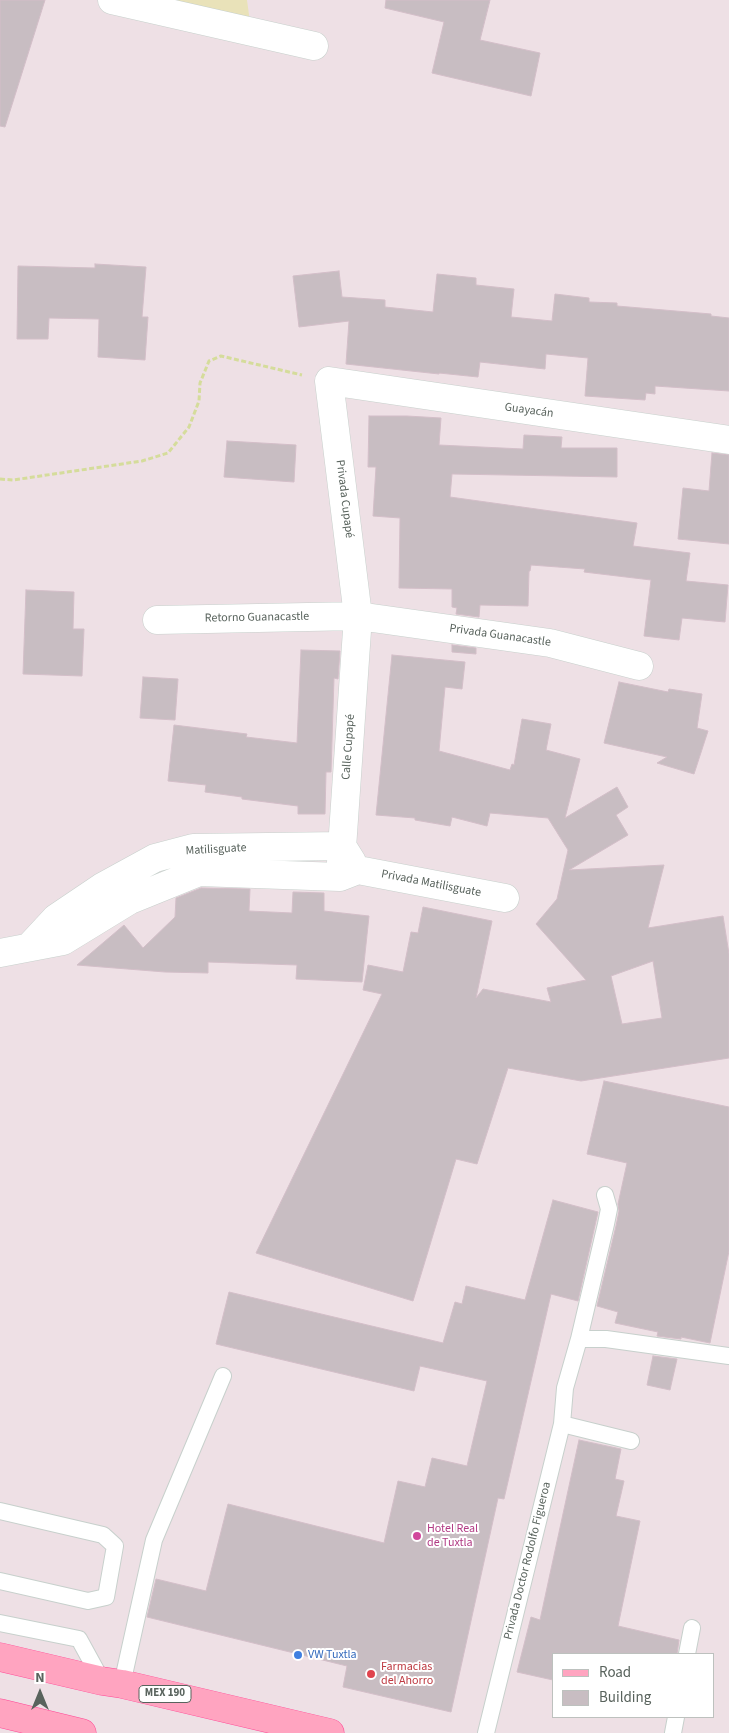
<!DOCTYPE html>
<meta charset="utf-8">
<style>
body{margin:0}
#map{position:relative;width:729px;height:1733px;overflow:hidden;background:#eee0e5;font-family:"Source Sans 3",sans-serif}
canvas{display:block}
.legend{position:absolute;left:552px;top:1653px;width:162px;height:65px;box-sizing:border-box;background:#fff;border:1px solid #bdc1be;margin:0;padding:6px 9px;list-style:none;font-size:15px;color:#59635d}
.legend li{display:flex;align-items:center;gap:10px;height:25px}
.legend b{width:25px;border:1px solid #bdc1be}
.north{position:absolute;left:15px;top:1668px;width:50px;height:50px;-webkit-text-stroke:4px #fff;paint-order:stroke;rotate:0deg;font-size:14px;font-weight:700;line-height:20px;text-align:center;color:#59635d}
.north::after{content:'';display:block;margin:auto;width:18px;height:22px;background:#59635d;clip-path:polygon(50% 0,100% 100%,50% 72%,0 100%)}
</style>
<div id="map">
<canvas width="729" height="1733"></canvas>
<ul class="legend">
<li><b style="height:6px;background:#ffa4c0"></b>Road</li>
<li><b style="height:14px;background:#c8bdc2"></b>Building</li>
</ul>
<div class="north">N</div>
</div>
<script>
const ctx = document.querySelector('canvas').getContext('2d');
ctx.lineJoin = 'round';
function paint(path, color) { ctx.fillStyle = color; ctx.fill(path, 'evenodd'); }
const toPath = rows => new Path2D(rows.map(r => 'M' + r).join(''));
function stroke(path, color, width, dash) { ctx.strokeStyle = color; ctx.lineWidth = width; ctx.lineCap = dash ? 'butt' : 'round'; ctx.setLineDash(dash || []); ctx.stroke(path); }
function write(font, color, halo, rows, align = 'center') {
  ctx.font = font + ' "Source Sans 3",sans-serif'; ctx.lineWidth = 4; ctx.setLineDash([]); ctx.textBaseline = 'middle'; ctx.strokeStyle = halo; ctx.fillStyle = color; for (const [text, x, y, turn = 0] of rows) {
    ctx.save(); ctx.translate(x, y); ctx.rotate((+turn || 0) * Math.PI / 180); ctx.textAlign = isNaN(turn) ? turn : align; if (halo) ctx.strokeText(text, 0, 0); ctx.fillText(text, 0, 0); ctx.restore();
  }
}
const green = toPath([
 [160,0,247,0,250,22]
]);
const building = toPath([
 [0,0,45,0,5,127,0,126,0,0],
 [386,0,490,0,480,40,540,53,531,96,432,73,444,22,385,8,386,0],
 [95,264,146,267,142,317,148,317,145,360,98,357,99,319,49,318,48,339,17,339,18,266,95,268,95,264],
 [339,271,342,297,385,300,385,307,433,312,437,274,476,278,476,285,514,289,511,317,552,321,555,294,589,298,589,302,617,303,617,306,711,314,711,316,729,318,729,391,655,386,655,394,646,393,645,400,585,396,588,358,546,354,545,369,480,362,478,377,439,373,439,374,346,364,349,321,299,327,293,276,339,271],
 [369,416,407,416,441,418,439,445,523,449,524,435,562,437,561,448,617,448,617,477,452,474,450,497,637,523,633,546,690,553,686,581,728,585,725,622,682,618,679,640,644,636,651,580,584,572,585,569,531,565,530,571,529,571,528,606,480,605,479,617,456,614,457,608,452,607,452,589,399,588,400,518,373,516,376,467,368,467,369,416],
 [227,441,296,445,294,482,224,477,227,441],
 [712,453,729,455,729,544,678,539,683,488,709,491,712,453],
 [26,590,74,592,73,629,84,629,82,676,23,674,26,590],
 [452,645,476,648,476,654,452,652,452,645],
 [301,650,340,651,338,679,334,678,331,772,326,772,325,814,298,814,298,806,242,799,242,797,205,792,206,785,168,781,174,725,247,734,246,737,297,743,301,650],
 [392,655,465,662,462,689,445,687,439,751,510,770,512,764,514,765,522,719,551,724,546,750,580,759,565,818,617,787,628,807,616,815,628,835,569,870,664,865,648,928,723,916,729,954,729,1058,581,1081,508,1068,477,1164,456,1159,413,1301,256,1253,382,994,363,990,368,965,403,972,411,932,418,933,423,907,492,921,476,998,483,989,551,1002,547,988,586,980,536,924,557,899,568,850,548,818,490,813,487,826,452,817,450,826,415,820,415,818,376,815,392,655],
 [653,961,662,1018,622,1024,611,976,653,961],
 [143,677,178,679,175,720,140,718,143,677],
 [619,682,668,692,669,689,702,694,697,728,708,731,694,774,657,763,667,757,604,743,619,682],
 [201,888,250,889,249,911,292,913,293,892,324,893,324,911,369,916,362,982,296,979,297,965,208,962,208,973,165,972,77,965,124,925,143,948,175,917,176,898,201,888],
 [604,1081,729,1107,729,1251,710,1343,681,1337,681,1339,657,1336,658,1332,615,1323,618,1312,597,1306,616,1226,619,1211,618,1204,627,1163,587,1154,604,1081],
 [553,1200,598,1212,578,1301,551,1294,504,1499,498,1498,451,1712,343,1687,347,1666,147,1617,156,1579,206,1591,228,1504,384,1543,398,1481,425,1487,432,1458,467,1466,487,1381,420,1366,414,1391,216,1344,229,1292,443,1343,455,1302,462,1304,466,1286,525,1300,553,1200],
 [653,1356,677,1359,670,1390,647,1385,653,1356],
 [579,1440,621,1449,615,1479,624,1481,616,1516,640,1521,618,1626,679,1640,677,1654,553,1654,553,1680,517,1672,531,1617,540,1620,579,1440]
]);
const path = toPath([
 [0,479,13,480,142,461,168,453,189,427,199,401,200,383,209,361,221,356,302,375]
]);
const lane = toPath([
 [579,1339,606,1224,609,1209,605,1195],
 [562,1424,631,1441],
 [0,1511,103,1535,115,1546,106,1597,88,1601,0,1581],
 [0,1623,79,1639,102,1681],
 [687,1654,692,1628],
 [122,1684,154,1540,223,1376],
 [486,1733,562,1424,565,1388,579,1339,606,1339,729,1356],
 [673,1733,676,1717]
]);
const street = toPath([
 [112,0,314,46],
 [157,620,358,616,550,643,639,666],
 [340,877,358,616,329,381,729,440],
 [30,946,56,918,102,887,155,858,193,848,342,846,352,862],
 [0,953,63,941,130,900,199,872,340,877,358,870,505,898]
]);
const primary = toPath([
 [0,1657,102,1681,122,1684,330,1733],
 [0,1713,82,1733]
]);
const markers = [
 [417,1536,5,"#d1479c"],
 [298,1655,5,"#3f7fe0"],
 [371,1674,5,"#e0444e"]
];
const shields = [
 [165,1694,52]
];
const shieldNames = [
 ["MEX 190",165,1694]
];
const streetNames = [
 ["Guayacán",529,411,8],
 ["Privada Cupapé",344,499,83],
 ["Retorno Guanacastle",257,618,-1],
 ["Privada Guanacastle",500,636,8],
 ["Calle Cupapé",349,747,-86],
 ["Matilisguate",216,850,-3],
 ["Privada Matilisguate",431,884,11],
 ["Privada Doctor Rodolfo Figueroa",528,1561,-76]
];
const hotelNames = [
 ["Hotel Real",427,1529],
 ["de Tuxtla",427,1543]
];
const shopNames = [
 ["VW Tuxtla",308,1655]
];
const healthNames = [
 ["Farmacias",381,1667],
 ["del Ahorro",381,1681]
];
paint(green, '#e9e2b9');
paint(building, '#c8bdc2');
stroke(building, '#d3bec8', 1);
stroke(lane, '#c7d0cc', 18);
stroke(street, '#c7d0cc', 29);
stroke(primary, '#ff4896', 29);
stroke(path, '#d5dc9b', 3, [5, 2.5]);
stroke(lane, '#fff', 16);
stroke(street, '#fff', 28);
stroke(primary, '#ffa4c0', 28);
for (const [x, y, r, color] of markers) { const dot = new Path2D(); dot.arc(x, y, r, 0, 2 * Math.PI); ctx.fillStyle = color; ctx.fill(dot); stroke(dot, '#fff', 2); }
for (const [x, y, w] of shields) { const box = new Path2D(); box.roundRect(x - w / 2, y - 8.5, w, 17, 4); ctx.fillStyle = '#fff'; ctx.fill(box); stroke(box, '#59635d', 1); }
write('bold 11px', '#59635d', null, shieldNames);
write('12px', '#59635d', '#fff', streetNames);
write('12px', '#b23c85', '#fff', hotelNames, 'left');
write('12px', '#366cbe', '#fff', shopNames, 'left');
write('12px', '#be3a42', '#fff', healthNames, 'left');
</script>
